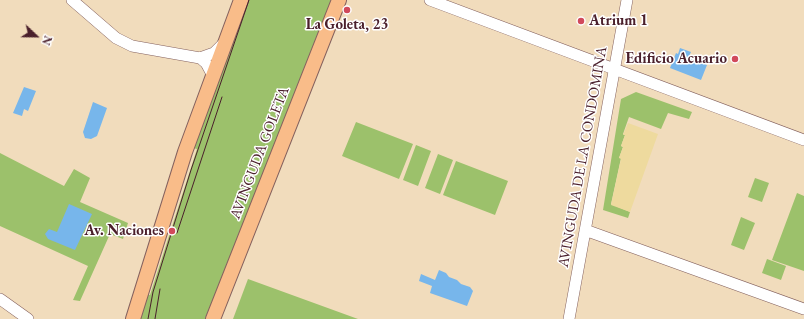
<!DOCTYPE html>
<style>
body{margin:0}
#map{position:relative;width:804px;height:319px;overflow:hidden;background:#f1dcbc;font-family:"EB Garamond",serif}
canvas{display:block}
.north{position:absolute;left:16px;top:16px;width:40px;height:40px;-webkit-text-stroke:3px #fff;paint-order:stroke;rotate:112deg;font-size:11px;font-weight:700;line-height:16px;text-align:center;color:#4a1f2b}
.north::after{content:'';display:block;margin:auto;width:14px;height:18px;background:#4a1f2b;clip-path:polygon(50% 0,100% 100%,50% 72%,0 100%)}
</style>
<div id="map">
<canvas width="804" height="319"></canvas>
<div class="north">N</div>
</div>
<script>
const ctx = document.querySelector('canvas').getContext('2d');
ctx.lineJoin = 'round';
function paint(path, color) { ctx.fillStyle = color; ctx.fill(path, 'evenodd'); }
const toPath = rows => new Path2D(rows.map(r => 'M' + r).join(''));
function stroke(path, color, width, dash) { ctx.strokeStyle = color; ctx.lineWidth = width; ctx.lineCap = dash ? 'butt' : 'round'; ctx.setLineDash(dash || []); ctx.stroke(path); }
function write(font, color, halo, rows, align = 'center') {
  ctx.font = font + ' "EB Garamond",serif'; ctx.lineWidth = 3; ctx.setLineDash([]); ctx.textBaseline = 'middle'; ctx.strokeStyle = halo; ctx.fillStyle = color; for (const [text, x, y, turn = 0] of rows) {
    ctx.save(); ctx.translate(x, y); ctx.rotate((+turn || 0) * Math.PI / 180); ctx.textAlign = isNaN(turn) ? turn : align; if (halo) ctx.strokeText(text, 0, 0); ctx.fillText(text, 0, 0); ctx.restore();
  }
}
const green = toPath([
 [244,0,331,0,205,319,139,319,146,294,150,295,197,149,193,148],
 [636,92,692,112,689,119,668,113,661,129,629,117,623,134,625,135,621,146,623,147,619,158,621,158,611,204,630,212,628,218,603,210,621,99],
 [356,122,413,144,399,179,342,156],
 [416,145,431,151,418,186,403,180],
 [0,153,64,186,74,169,90,178,80,202,128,223,123,239,110,234,80,301,73,300,88,266,0,226],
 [438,154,453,160,440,194,425,188],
 [456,161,508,181,495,215,443,195],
 [755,178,769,183,762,202,748,197],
 [797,193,804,196,804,271,772,260],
 [741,217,755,223,744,250,731,245],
 [767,259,786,266,781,280,762,273],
 [248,279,358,319,233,319]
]);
const sand = toPath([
 [628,123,658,134,630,212,611,205,621,159,619,158,623,147,621,146,625,135,623,135]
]);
const water = toPath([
 [680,48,691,52,688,58,707,65,701,80,670,68,676,53,678,54],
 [24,87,36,91,28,111,24,109,22,116,13,113],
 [93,102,107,108,97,136,91,139,85,138,83,132],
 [69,204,92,214,75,250,48,239,45,234,49,229,57,232],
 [439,270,446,273,449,277,457,280,461,284,470,287,473,291,467,306,430,293,432,286,419,281,421,274,435,280]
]);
const minor = toPath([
 [72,0,116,38,132,46,200,58,206,63,213,76],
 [430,0,804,140],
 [200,58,214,53,225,42],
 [585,230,804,309],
 [0,299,28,319],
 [569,319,627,0]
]);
const major = toPath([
 [133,319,185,152,241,0],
 [213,319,339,0]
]);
const tram = toPath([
 [177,233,222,97],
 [148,319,153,292,191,170,249,0],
 [155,319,160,289]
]);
const markers = [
 [347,10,4,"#d1495b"],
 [581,21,4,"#d1495b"],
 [735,59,4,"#d1495b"],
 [172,231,4,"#d1495b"]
];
const poiNames = [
 ["Atrium 1",589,21,"left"],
 ["La Goleta, 23",347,25,"center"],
 ["Edificio Acuario",727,59],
 ["Av. Naciones",164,231]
];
const streetNames = [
 ["AVINGUDA GOLETA",260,153,-69],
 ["AVINGUDA DE LA CONDOMINA",583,157,-80]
];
paint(green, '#9cc16b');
paint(sand, '#eeda9e');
paint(water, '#77b6eb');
stroke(minor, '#84615e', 12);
stroke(major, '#84615e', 16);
stroke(minor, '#fff', 11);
stroke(major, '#f9bc89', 14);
stroke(tram, '#4a1f2b', 1);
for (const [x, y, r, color] of markers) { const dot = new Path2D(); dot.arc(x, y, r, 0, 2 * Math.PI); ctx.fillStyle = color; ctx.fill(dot); stroke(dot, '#fff', 1.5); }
write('bold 15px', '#4a1f2b', '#fff', poiNames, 'right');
write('15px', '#4a1f2b', '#fff', streetNames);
</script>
